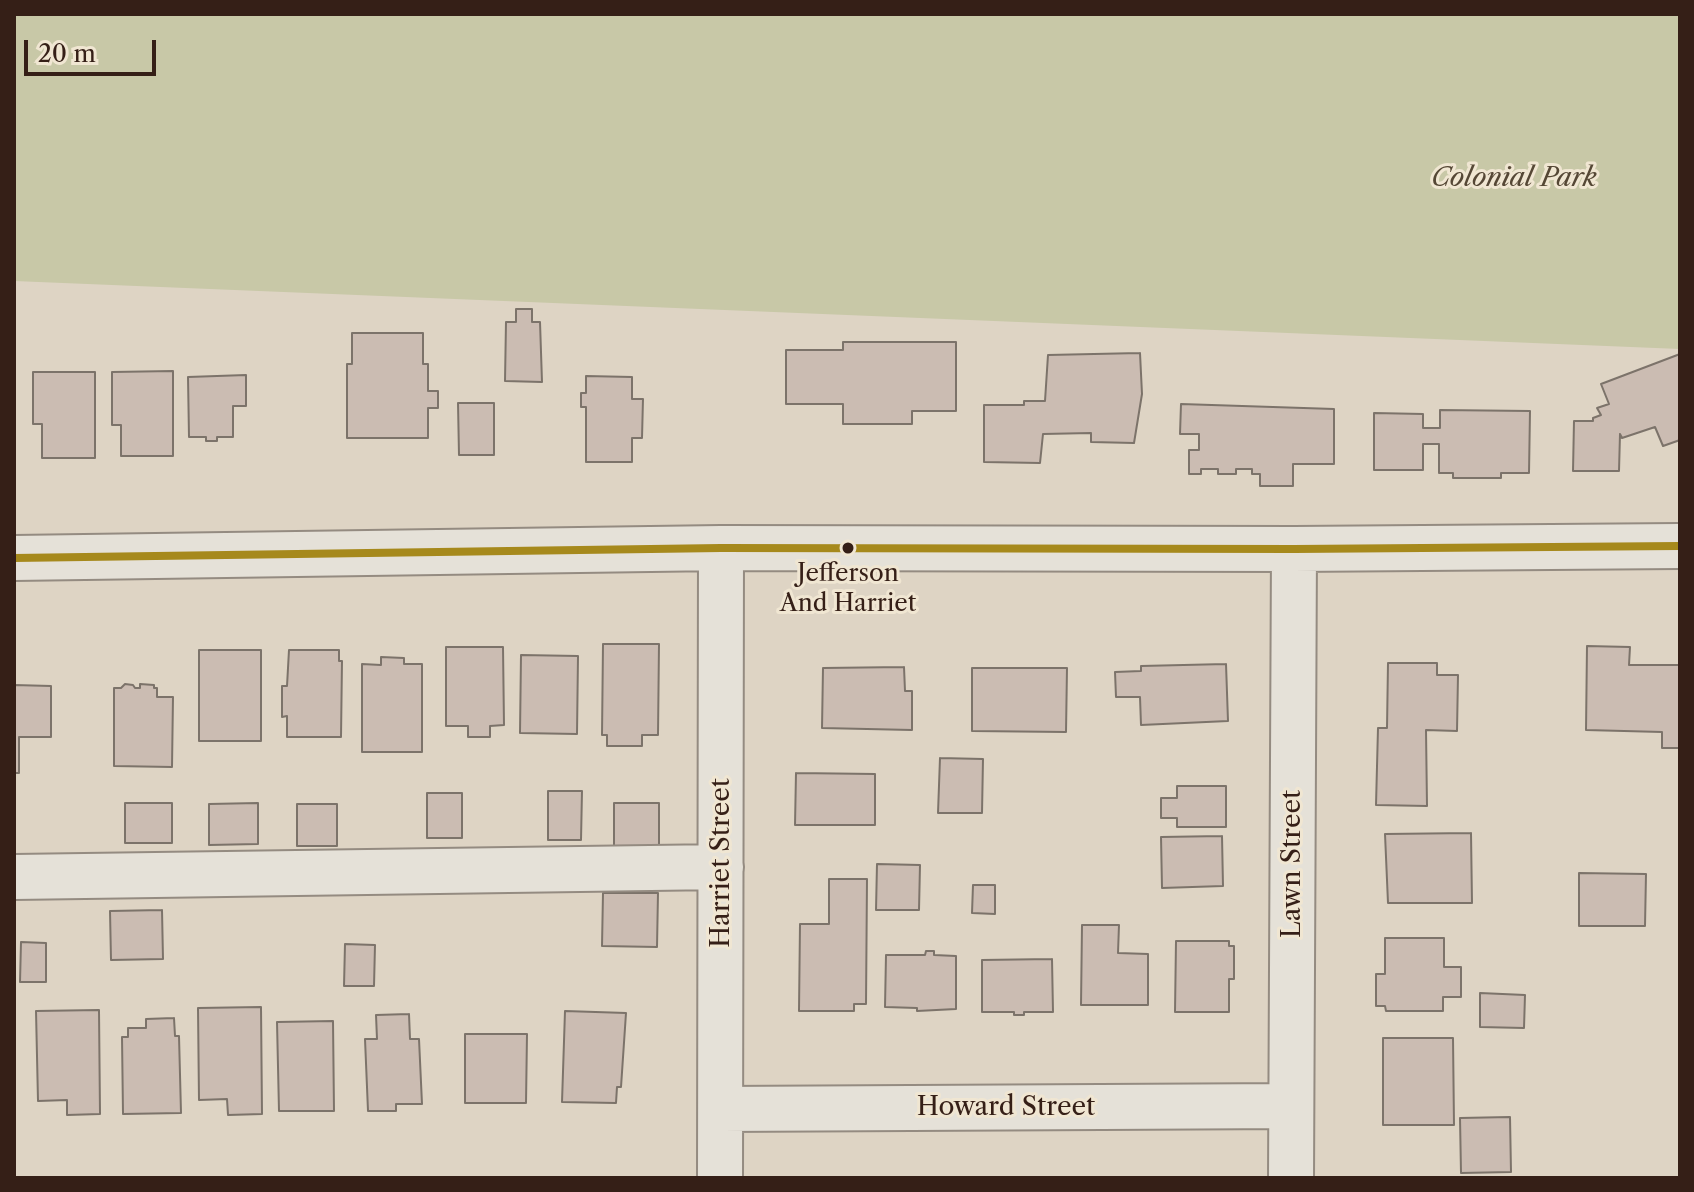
<!DOCTYPE html>
<style>
body{margin:0}
#map{position:relative;width:1694px;height:1192px;overflow:hidden;background:#ded4c4;font-family:"Libre Caslon Text",serif}
canvas{display:block}
.frame{position:absolute;inset:0;border:16px solid #351f17;pointer-events:none}
.scale{position:absolute;left:24px;top:40px;width:132px;height:36px;box-sizing:border-box;border:4px solid #351f17;border-top:0;padding-left:10px;font-size:24px;line-height:28px;white-space:nowrap;color:#351f17;-webkit-text-stroke:6px #f0e6d2;paint-order:stroke}
</style>
<div id="map">
<canvas width="1694" height="1192"></canvas>
<div class="frame"></div>
<div class="scale">20 m</div>
</div>
<script>
const ctx = document.querySelector('canvas').getContext('2d');
ctx.lineJoin = 'round';
function paint(path, color) { ctx.fillStyle = color; ctx.fill(path, 'evenodd'); }
const toPath = rows => new Path2D(rows.map(r => 'M' + r).join(''));
function stroke(path, color, width, dash) { ctx.strokeStyle = color; ctx.lineWidth = width; ctx.lineCap = dash ? 'butt' : 'round'; ctx.setLineDash(dash || []); ctx.stroke(path); }
function write(font, color, halo, rows, align = 'center') {
  ctx.font = font + ' "Libre Caslon Text",serif'; ctx.lineWidth = 6; ctx.setLineDash([]); ctx.textBaseline = 'middle'; ctx.strokeStyle = halo; ctx.fillStyle = color; for (const [text, x, y, turn = 0] of rows) {
    ctx.save(); ctx.translate(x, y); ctx.rotate((+turn || 0) * Math.PI / 180); ctx.textAlign = isNaN(turn) ? turn : align; if (halo) ctx.strokeText(text, 0, 0); ctx.fillText(text, 0, 0); ctx.restore();
  }
}
const green = toPath([
 [14,14,1680,14,1680,349,14,281]
]);
const building = toPath([
 [516,309,532,309,532,322,540,322,542,382,505,381,506,322,516,322,516,309],
 [352,333,423,333,423,364,428,364,428,391,438,391,438,408,428,408,428,438,347,438,347,364,352,364,352,333],
 [843,342,956,342,956,411,912,411,912,424,843,424,843,404,786,404,786,350,843,350,843,342],
 [1140,353,1142,394,1134,443,1091,442,1091,433,1043,434,1040,463,984,462,984,405,1024,405,1024,401,1045,401,1048,355,1140,353],
 [1680,354,1680,440,1663,446,1655,427,1622,438,1620,434,1619,471,1573,471,1574,421,1593,421,1593,418,1601,415,1597,408,1609,404,1601,384,1680,354],
 [173,371,173,456,121,456,121,425,112,425,112,372,173,371],
 [33,372,95,372,95,458,42,458,42,424,33,424,33,372],
 [246,375,246,406,233,406,233,437,217,437,217,441,206,441,206,437,189,437,188,377,246,375],
 [586,376,632,377,632,399,643,399,642,438,632,438,632,462,586,462,586,407,581,407,581,393,586,393,586,376],
 [458,403,494,403,494,455,459,455,458,403],
 [1181,404,1334,409,1334,464,1293,464,1293,486,1260,486,1260,474,1252,474,1252,469,1236,469,1236,474,1218,474,1218,469,1201,469,1201,474,1189,474,1189,450,1199,450,1199,434,1180,434,1181,404],
 [1440,410,1530,411,1529,473,1501,473,1501,478,1453,478,1453,473,1439,473,1439,444,1423,444,1423,470,1374,470,1374,413,1423,414,1423,428,1440,428,1440,410],
 [603,644,659,644,658,735,642,735,642,746,607,746,607,735,602,735,603,644],
 [1587,646,1630,647,1629,665,1680,665,1680,748,1662,748,1662,732,1586,730,1587,646],
 [446,647,503,647,504,725,490,726,490,737,468,737,468,726,446,726,446,647],
 [199,650,261,650,261,741,199,741,199,650],
 [289,650,339,650,339,661,342,661,341,737,287,737,287,716,282,717,282,686,287,686,289,650],
 [521,655,578,656,577,734,520,733,521,655],
 [381,657,404,658,404,664,422,664,422,752,362,752,362,664,381,665,381,657],
 [1388,663,1437,663,1437,675,1458,675,1457,731,1426,730,1427,806,1376,805,1378,728,1387,728,1388,663],
 [1226,664,1228,721,1141,725,1140,697,1116,697,1115,672,1141,671,1141,666,1226,664],
 [904,667,905,691,912,691,912,730,822,728,823,668,904,667],
 [972,668,1067,668,1066,732,972,731,972,668],
 [125,684,133,685,135,688,140,688,140,684,154,685,154,688,157,688,157,697,173,697,172,767,114,766,114,688,121,688,125,684],
 [14,685,51,686,51,737,19,737,19,773,14,773,14,685],
 [940,758,983,759,982,813,938,813,940,758],
 [796,773,875,774,875,825,795,825,796,773],
 [1177,786,1226,786,1226,827,1177,827,1177,818,1161,818,1161,798,1177,798,1177,786],
 [548,791,582,791,581,840,548,840,548,791],
 [427,793,462,793,462,838,427,838,427,793],
 [125,803,172,803,172,843,125,843,125,803],
 [258,803,258,844,209,845,209,804,258,803],
 [614,803,659,803,659,852,614,852,614,803],
 [297,804,337,804,337,846,297,846,297,804],
 [1471,833,1472,903,1388,903,1385,834,1471,833],
 [1222,836,1223,886,1162,888,1161,837,1222,836],
 [877,864,920,865,919,910,876,910,877,864],
 [1579,873,1646,874,1645,926,1579,926,1579,873],
 [829,879,867,879,866,1004,854,1004,854,1011,799,1011,800,924,829,924,829,879],
 [973,885,995,885,995,914,972,913,973,885],
 [603,893,658,893,657,947,602,946,603,893],
 [162,910,163,959,111,960,110,911,162,910],
 [1082,925,1119,925,1118,953,1148,954,1148,1005,1081,1005,1082,925],
 [1385,938,1444,938,1444,967,1461,967,1461,997,1443,997,1443,1011,1386,1011,1385,1006,1376,1006,1376,974,1385,974,1385,938],
 [1176,941,1229,941,1229,946,1234,946,1234,979,1229,979,1229,1012,1175,1012,1176,941],
 [21,942,46,943,46,982,20,982,21,942],
 [345,944,375,945,374,986,344,986,345,944],
 [926,951,934,951,934,955,956,956,956,1009,917,1011,917,1008,885,1007,886,955,925,955,926,951],
 [1052,959,1053,1012,1024,1012,1024,1015,1014,1015,1014,1012,982,1012,982,960,1052,959],
 [1480,993,1525,995,1524,1028,1480,1027,1480,993],
 [261,1007,262,1114,228,1115,227,1099,199,1100,198,1008,261,1007],
 [99,1010,100,1114,67,1115,67,1100,38,1101,36,1011,99,1010],
 [565,1011,626,1013,621,1087,617,1087,616,1103,562,1102,565,1011],
 [409,1014,410,1039,419,1039,422,1104,396,1104,396,1111,368,1111,365,1039,377,1039,376,1015,409,1014],
 [174,1018,175,1036,179,1036,181,1113,123,1114,122,1037,128,1037,128,1028,146,1028,146,1019,174,1018],
 [333,1021,334,1111,279,1111,277,1022,333,1021],
 [465,1034,527,1034,526,1103,465,1103,465,1034],
 [1383,1038,1453,1038,1454,1125,1383,1125,1383,1038],
 [1510,1117,1511,1172,1461,1173,1460,1118,1510,1117]
]);
const minor = toPath([
 [14,558,721,548,1294,549,1680,546],
 [14,877,721,867],
 [721,1109,1291,1106],
 [720,1178,721,548],
 [1291,1178,1294,549]
]);
const bus1 = toPath([
 [14,558,721,548,1294,549,1680,546]
]);
const markers = [
 [848,548,7,"#351f17"]
];
const busNames = [
 ["Jefferson",848,574],
 ["And Harriet",848,604]
];
const parkNames = [
 ["Colonial Park",1514,178]
];
const streetNames = [
 ["Harriet Street",721,863,-90],
 ["Lawn Street",1292,864,-90],
 ["Howard Street",1006,1107]
];
paint(green, '#c8c8a7');
paint(building, '#cbbcb2');
stroke(building, '#7c736a', 2);
stroke(minor, '#948b81', 48);
stroke(minor, '#e5e1d8', 44);
stroke(bus1, '#a6891c', 8);
for (const [x, y, r, color] of markers) { const dot = new Path2D(); dot.arc(x, y, r, 0, 2 * Math.PI); ctx.fillStyle = color; ctx.fill(dot); stroke(dot, '#f0e6d2', 3); }
write('24px', '#351f17', '#f0e6d2', busNames);
write('italic 26px', '#554735', '#f0e6d2', parkNames);
write('26px', '#351f17', '#f0e6d2', streetNames);
</script>
